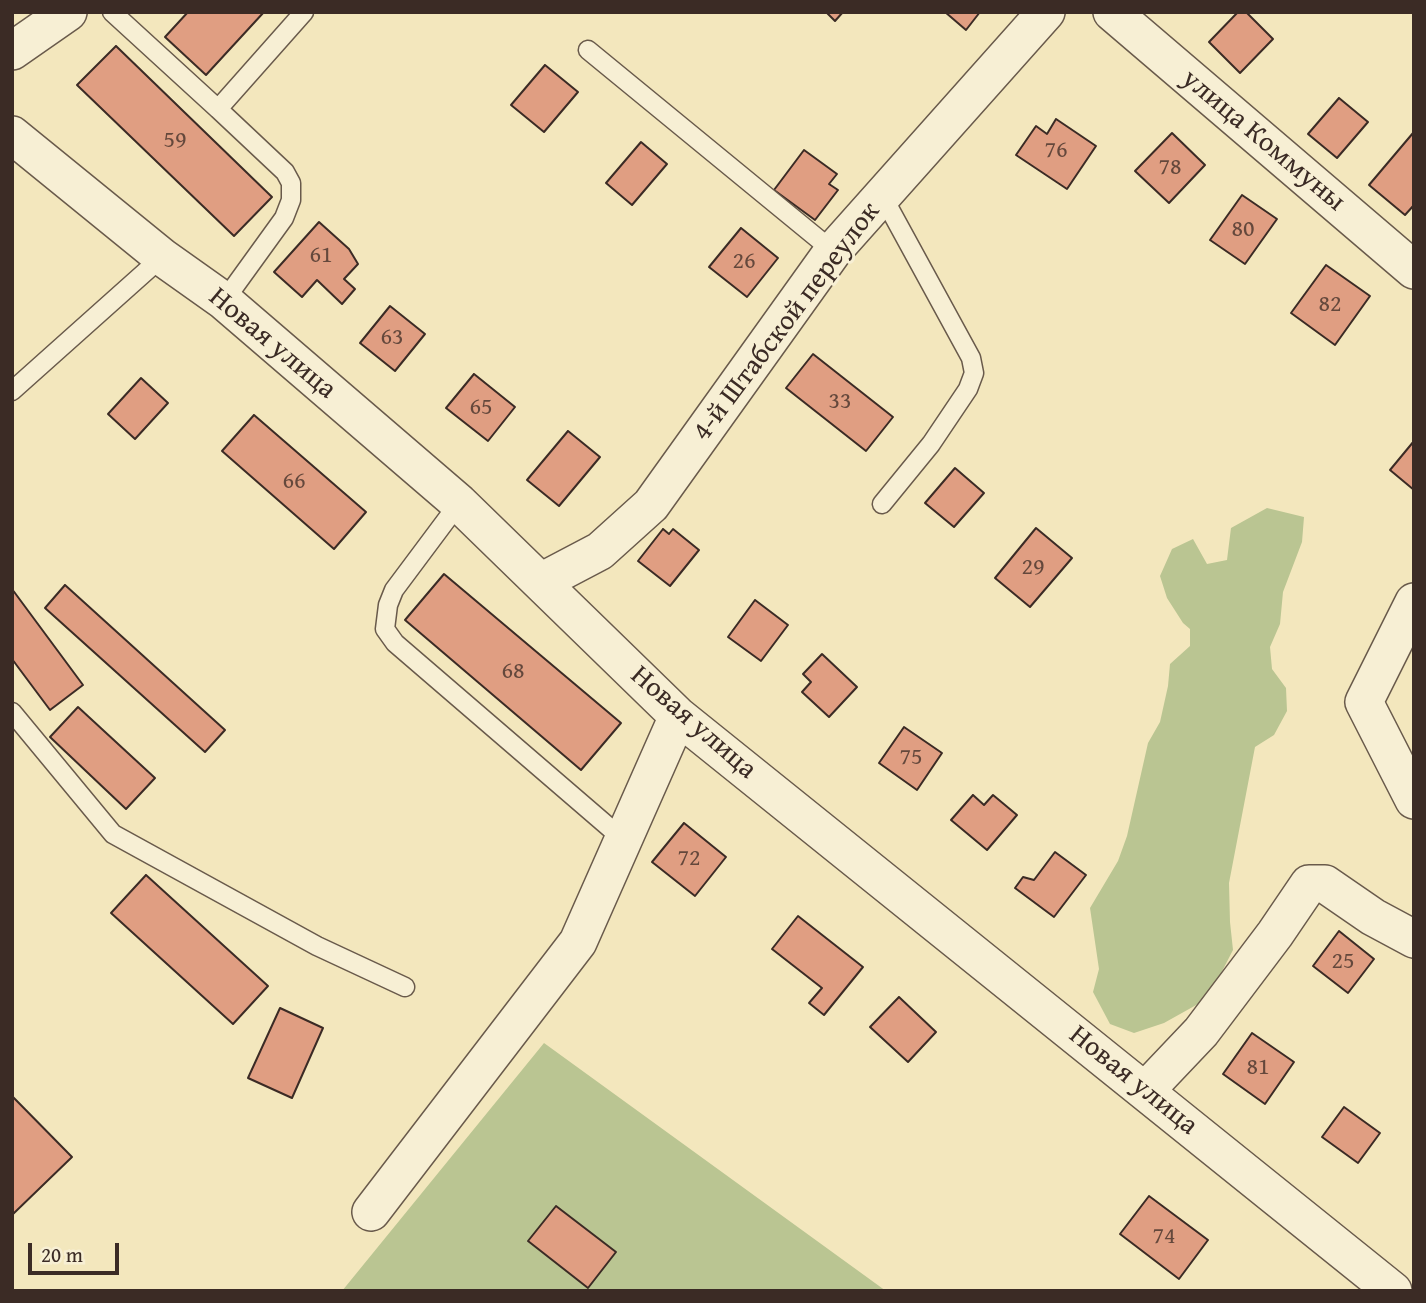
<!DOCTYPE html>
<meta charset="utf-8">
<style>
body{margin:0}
#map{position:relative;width:1426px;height:1303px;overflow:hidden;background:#f3e7bd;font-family:"Gentium Book Plus",serif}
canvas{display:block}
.frame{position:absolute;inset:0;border:14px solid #3b2b25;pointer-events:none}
.scale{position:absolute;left:28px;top:1243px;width:91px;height:32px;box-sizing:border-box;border:4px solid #3b2b25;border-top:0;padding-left:9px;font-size:21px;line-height:24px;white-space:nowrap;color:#3b2b25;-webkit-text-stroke:5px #f7efd4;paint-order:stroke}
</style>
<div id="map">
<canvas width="1426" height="1303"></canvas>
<div class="frame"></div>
<div class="scale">20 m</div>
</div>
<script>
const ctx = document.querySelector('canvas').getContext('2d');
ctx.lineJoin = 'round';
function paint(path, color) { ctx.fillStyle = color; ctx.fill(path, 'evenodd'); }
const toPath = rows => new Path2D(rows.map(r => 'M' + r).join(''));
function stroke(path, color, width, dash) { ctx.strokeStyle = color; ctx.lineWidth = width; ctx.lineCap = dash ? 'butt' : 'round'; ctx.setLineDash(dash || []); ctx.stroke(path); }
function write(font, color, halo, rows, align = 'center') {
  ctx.font = font + ' "Gentium Book Plus",serif'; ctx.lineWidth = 6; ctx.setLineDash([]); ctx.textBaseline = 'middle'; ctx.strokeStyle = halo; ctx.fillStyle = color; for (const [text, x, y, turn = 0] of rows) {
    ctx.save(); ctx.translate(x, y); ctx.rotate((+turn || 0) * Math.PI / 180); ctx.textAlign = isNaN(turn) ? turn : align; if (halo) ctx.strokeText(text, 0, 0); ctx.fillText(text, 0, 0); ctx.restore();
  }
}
const green = toPath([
 [1267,508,1304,517,1302,542,1283,592,1280,624,1270,647,1272,669,1286,688,1287,711,1274,735,1255,747,1229,883,1230,922,1233,950,1217,981,1198,1004,1164,1023,1134,1033,1110,1024,1093,992,1099,969,1090,908,1118,861,1127,836,1148,743,1160,722,1168,686,1170,664,1190,646,1190,629,1183,623,1167,598,1160,576,1172,549,1193,539,1207,564,1227,560,1231,528],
 [544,1043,886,1291,342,1291]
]);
const building = toPath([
 [188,12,264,12,206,75,165,37,188,12],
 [826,12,843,12,835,21,826,12],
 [945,12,980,12,966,30,945,12],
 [1238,12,1246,12,1273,39,1240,73,1209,42,1238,12],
 [116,46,272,197,234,236,77,85,116,46],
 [545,65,578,92,544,132,511,105,545,65],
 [1339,98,1368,122,1337,158,1308,134,1339,98],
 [1056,119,1096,146,1067,189,1016,155,1036,126,1047,134,1056,119],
 [1172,133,1205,165,1169,203,1135,171,1172,133],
 [1413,133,1414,205,1405,215,1369,185,1413,133],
 [641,142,667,164,632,205,606,183,641,142],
 [804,150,837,174,829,184,838,190,815,220,774,190,804,150],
 [1242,195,1277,219,1245,264,1210,240,1242,195],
 [319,222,349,249,358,264,344,279,355,289,342,304,317,280,302,297,274,272,319,222],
 [741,228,778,258,747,297,709,267,741,228],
 [1326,265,1370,296,1335,345,1291,313,1326,265],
 [390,306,425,334,395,371,360,343,390,306],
 [813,354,893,417,866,451,786,388,813,354],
 [474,374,515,407,488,441,446,408,474,374],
 [141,378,168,403,135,439,108,414,141,378],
 [254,415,366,512,334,549,222,451,254,415],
 [568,431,600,457,559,506,527,480,568,431],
 [1414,441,1414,490,1390,470,1414,441],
 [955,468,984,493,954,527,925,503,955,468],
 [1036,528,1072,558,1030,607,995,578,1036,528],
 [663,529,669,534,673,529,699,550,670,586,638,561,663,529],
 [444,574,621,723,581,770,405,620,444,574],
 [65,585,225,730,205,752,45,608,65,585],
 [12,589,83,685,50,710,12,659,12,589],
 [755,600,788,625,761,661,728,637,755,600],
 [822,654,857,687,829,717,802,692,811,682,803,674,822,654],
 [78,707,155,778,126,809,50,737,78,707],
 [904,727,942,753,917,790,879,763,904,727],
 [973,795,984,805,993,795,1017,815,987,850,951,820,973,795],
 [684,823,726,857,695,896,652,862,684,823],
 [1055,852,1086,875,1054,917,1015,888,1023,877,1034,880,1055,852],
 [146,875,268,986,233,1024,111,913,146,875],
 [798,916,863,967,824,1015,809,1003,822,988,772,949,798,916],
 [1339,931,1374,959,1348,993,1313,966,1339,931],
 [899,997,936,1032,908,1062,870,1027,899,997],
 [280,1008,323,1028,292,1098,248,1078,280,1008],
 [1252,1033,1294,1062,1265,1104,1223,1074,1252,1033],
 [12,1096,72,1157,12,1215,12,1096],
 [1344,1107,1380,1133,1358,1163,1322,1137,1344,1107],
 [1149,1196,1208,1240,1179,1279,1120,1234,1149,1196],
 [556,1206,616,1252,588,1288,528,1241,556,1206]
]);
const service = toPath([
 [112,12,218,109],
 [588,50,833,251],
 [224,301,284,218,291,200,291,183,285,172,218,109,304,12],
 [12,391,162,257],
 [459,503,394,590,388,605,385,629,395,643,625,841],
 [882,504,931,444,968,389,974,373,971,358,882,195],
 [12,712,113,834,317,946,405,987]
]);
const minor = toPath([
 [1112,12,1414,270],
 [12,51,68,12],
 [12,135,162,257,224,301,459,503,678,716,1393,1291],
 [541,582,600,551,651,505,833,251,1046,12],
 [1414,602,1364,702,1414,800],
 [1145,1091,1201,1032,1275,934,1309,884,1325,884,1373,917,1414,939],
 [371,1212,578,942,678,716]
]);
const numberNames = [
 ["59",175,141],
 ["76",1056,151],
 ["78",1170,168],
 ["80",1243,230],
 ["61",321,256],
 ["26",744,262],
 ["82",1330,305],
 ["63",392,338],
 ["33",840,402],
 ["65",481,408],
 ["66",294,482],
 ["29",1033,568],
 ["68",513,672],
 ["75",911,758],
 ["72",689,859],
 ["25",1343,962],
 ["81",1258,1068],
 ["74",1164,1237]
];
const streetNames = [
 ["улица Коммуны",1263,141,40],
 ["4-й Штабской переулок",787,322,-53],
 ["Новая улица",272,344,40],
 ["Новая улица",693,723,41],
 ["Новая улица",1133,1081,39]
];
paint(green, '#bac592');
paint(building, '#e09e82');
stroke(building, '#3b2b25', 2);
stroke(service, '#695a4b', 21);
stroke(minor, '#695a4b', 40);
stroke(service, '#f7efd4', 18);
stroke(minor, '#f7efd4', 37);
write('24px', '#64483c', null, numberNames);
write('28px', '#3b2b25', '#f7efd4', streetNames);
</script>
